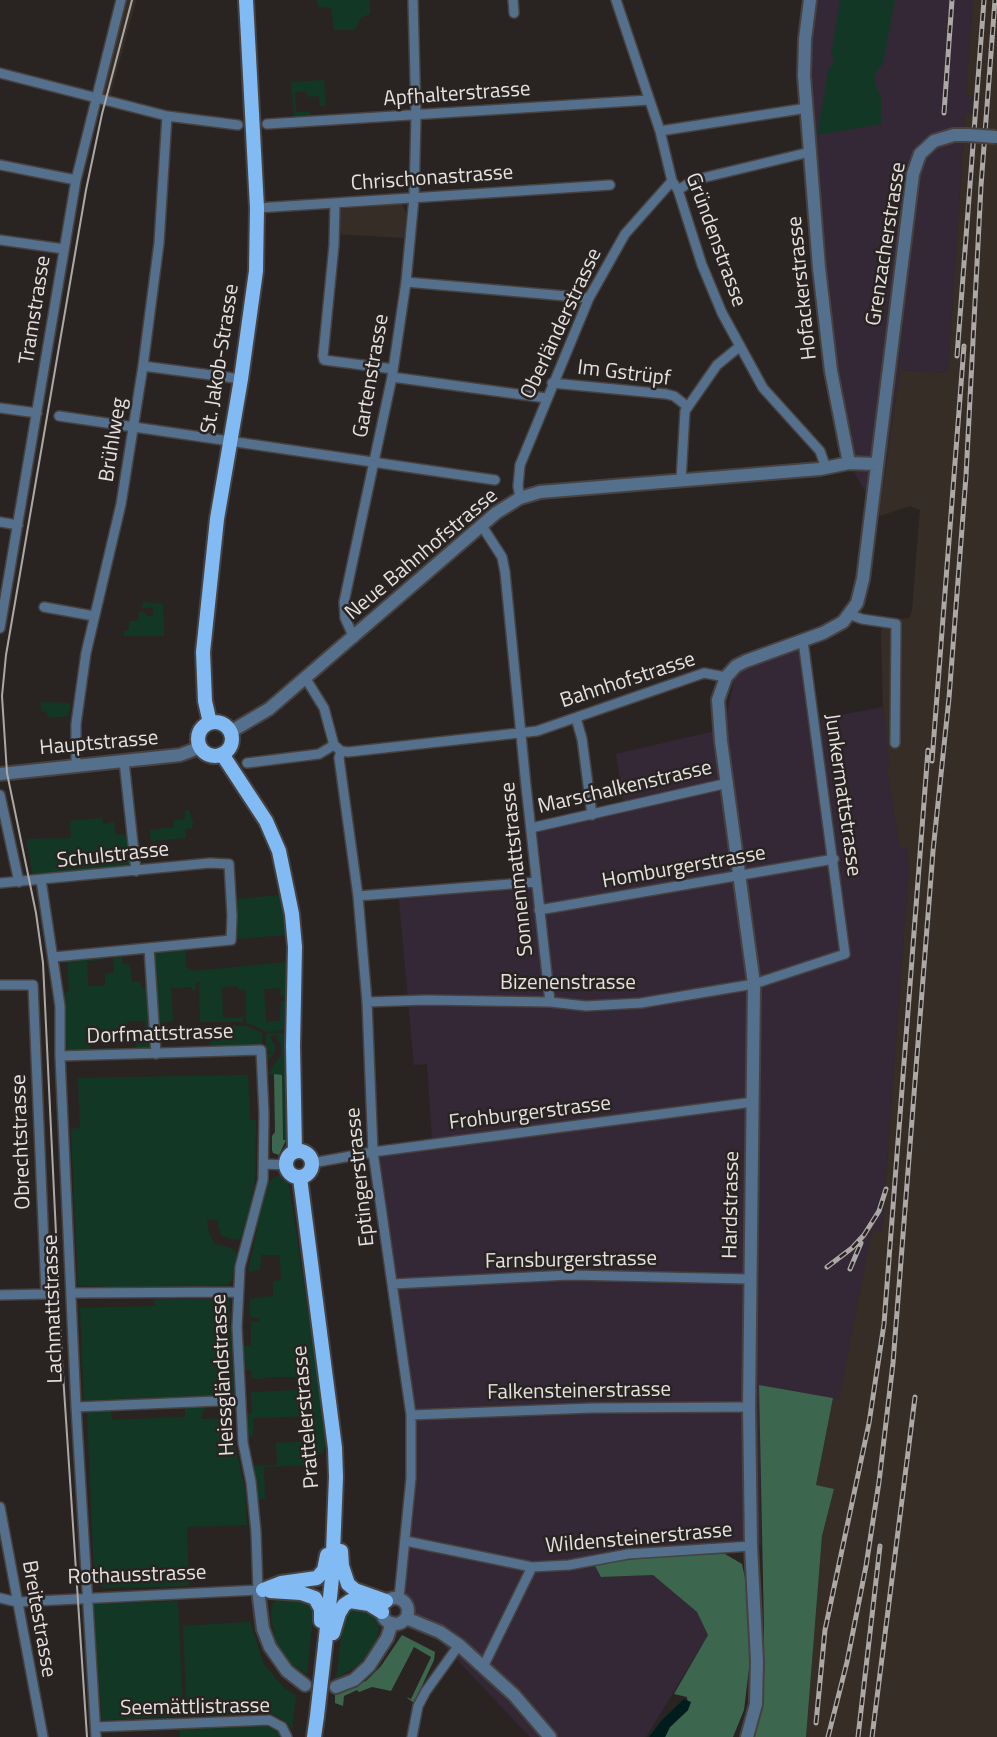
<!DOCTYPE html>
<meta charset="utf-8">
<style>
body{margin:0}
canvas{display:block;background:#292422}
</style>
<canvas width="997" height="1737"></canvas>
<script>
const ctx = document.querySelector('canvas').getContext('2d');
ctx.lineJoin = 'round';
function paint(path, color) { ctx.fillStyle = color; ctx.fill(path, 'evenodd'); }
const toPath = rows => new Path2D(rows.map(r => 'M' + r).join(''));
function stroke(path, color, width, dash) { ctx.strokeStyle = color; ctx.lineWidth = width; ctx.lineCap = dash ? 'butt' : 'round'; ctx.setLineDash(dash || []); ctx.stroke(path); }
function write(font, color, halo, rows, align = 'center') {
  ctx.font = font + ' "Titillium Web",sans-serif'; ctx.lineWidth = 5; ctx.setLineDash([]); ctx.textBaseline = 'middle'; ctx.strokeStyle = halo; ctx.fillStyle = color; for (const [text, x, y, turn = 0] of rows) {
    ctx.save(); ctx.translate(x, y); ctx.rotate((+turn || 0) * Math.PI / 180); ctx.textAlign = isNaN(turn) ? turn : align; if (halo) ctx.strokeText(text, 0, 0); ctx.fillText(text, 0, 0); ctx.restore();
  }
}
const industrial = toPath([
 [810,0,973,0,966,95,973,96,971,114,965,115,948,373,900,370,879,516,849,463,845,450,809,124],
 [808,643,820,719,883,707,891,767,887,768,900,847,907,847,909,866,882,1231,872,1231,839,1399,759,1385,761,1545,594,1564,601,1577,653,1575,697,1612,708,1635,646,1737,530,1737,399,1598,411,1415,373,1152,432,1138,427,1064,414,1065,399,899,544,883,537,831,625,811,616,754,724,729,735,675]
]);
const built = toPath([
 [124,0,136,0,109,100,101,98,99,92],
 [973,0,997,0,997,1737,806,1737,822,1536,834,1490,816,1485,833,1398,839,1399,872,1230,882,1231,909,866,907,847,900,848,887,768,890,767,883,707,881,632,883,617,902,619,909,618,912,611,920,510,910,506,879,516,900,370,948,373,965,115,971,114,973,96,966,95],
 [402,204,406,213,404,238,336,234,340,209]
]);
const green = toPath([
 [317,0,370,0,370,14,361,17,355,30,334,30,331,8,318,7],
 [840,0,895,0,883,63,874,76,878,91,881,95,881,124,817,135,829,67,832,67,834,56,831,55],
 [324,80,326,106,320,106,319,96,308,97,306,91,295,92,296,112,310,112,310,117,294,118,291,82],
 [143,602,163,604,164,636,124,636,124,631,128,631,130,621,138,621,139,612,145,613,148,617,154,615,152,607,142,608],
 [41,702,70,703,69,716,48,718,47,711,41,712],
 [185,810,189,810,193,823,192,828,185,829,186,838,151,841,150,830,174,827,174,820,183,820,186,816],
 [102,818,103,824,114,822,116,835,125,834,126,837,129,837,131,861,129,867,33,876,26,839,71,838,70,821],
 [281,895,286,935,236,939,235,899],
 [185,948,186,967,194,971,287,962,286,997,281,997,280,988,264,989,266,1022,280,1021,281,1001,285,1001,284,1030,267,1032,246,1022,246,990,238,989,237,986,222,987,223,1018,243,1017,243,1022,200,1022,199,982,196,983,196,989,192,990,192,987,171,988,173,1021,159,1023,153,955,158,950],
 [113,953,121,953,123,964,129,964,132,982,140,981,141,988,147,987,150,1050,136,1051,136,1043,146,1042,145,1021,127,1021,127,1033,90,1034,90,1049,117,1048,117,1051,67,1053,64,993,69,992,67,957,102,956,104,960,87,961,88,986,105,986,105,974,114,973],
 [209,1026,246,1026,262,1033,262,1048,210,1051],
 [284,1033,285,1035,286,1140,283,1140,282,1075,268,1074,281,1055,281,1046,276,1034,270,1037,275,1046,274,1053,268,1060,266,1054,271,1054,272,1052,266,1051,266,1034],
 [248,1075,250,1120,256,1120,255,1181,243,1238,234,1240,221,1235,217,1219,207,1220,209,1233,215,1244,230,1248,238,1253,231,1282,227,1285,160,1287,111,1287,78,1285,71,1129,80,1128,78,1078],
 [279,1175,289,1185,327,1440,323,1453,315,1454,315,1465,264,1467,265,1499,258,1499,251,1466,277,1465,276,1443,312,1441,309,1416,253,1418,253,1436,248,1437,245,1413,252,1413,251,1392,302,1390,302,1377,265,1377,264,1379,251,1378,251,1370,244,1370,244,1346,251,1345,251,1322,260,1321,259,1318,250,1317,250,1299,273,1296,273,1281,281,1280,280,1255,261,1255,260,1270,248,1271,267,1183],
 [154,1299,229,1299,234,1395,84,1400,80,1308,155,1306],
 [185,1407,205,1407,201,1419,234,1418,234,1442,245,1489,247,1525,187,1527,189,1586,103,1588,97,1583,94,1575,87,1411,111,1410,112,1420,185,1417],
 [288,1598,304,1599,314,1608,307,1674,290,1664,277,1644,271,1618,272,1605,277,1600],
 [178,1601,183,1716,102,1720,93,1604],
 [357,1609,370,1611,377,1617,379,1628,376,1641,359,1665,336,1678,344,1615,350,1610],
 [250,1622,264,1665,285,1689,296,1695,292,1730,283,1719,270,1713,187,1716,183,1626],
 [265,1725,278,1731,281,1737,180,1737,180,1728]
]);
const forest = toPath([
 [274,1074,282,1075,283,1140,286,1140,279,1155,273,1153,272,1150,272,1136,275,1132],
 [759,1385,833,1398,816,1485,834,1489,822,1536,806,1737,754,1737,763,1708,764,1628],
 [725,1554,742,1564,746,1583,750,1660,744,1710,733,1737,665,1737,670,1727,688,1710,687,1697,674,1694,708,1635,697,1612,653,1575,601,1577,594,1564,669,1555],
 [402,1635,435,1652,434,1660,414,1703,406,1697,411,1699,431,1657,414,1647,391,1691,372,1687,359,1692,357,1690,344,1696,343,1706,335,1703,335,1694,366,1681,381,1666]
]);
const water = toPath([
 [684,1699,691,1702,688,1710,670,1727,665,1737,649,1737,661,1721]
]);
const minor = toPath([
 [513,0,514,13],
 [616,0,660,131,672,181,678,190,702,265,722,313,763,388,820,451,826,468],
 [0,73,167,116,238,125],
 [267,124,649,100],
 [660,131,807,108],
 [0,165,76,180],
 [678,190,694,180,810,152],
 [335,203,334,245,323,356,324,360,393,369],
 [257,208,610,185],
 [0,240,64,249],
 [406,282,589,298],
 [143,366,241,379],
 [392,377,546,398],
 [552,383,666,394,674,396,688,407],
 [0,408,37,413],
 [59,416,495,480],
 [681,480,685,411,717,365,739,347],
 [520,498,518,486,520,465,589,298,625,234,672,181],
 [0,522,18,525],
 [482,526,502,557,505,572,526,786,550,1002],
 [44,607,94,616],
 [851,615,862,619,896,624,895,743],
 [0,628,76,180,121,0],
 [354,638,345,618,344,602,392,377,406,282,414,198,416,116,413,0],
 [306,679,324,708,334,745,341,751,348,752,537,731,704,673,726,677],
 [576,718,582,739,592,815],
 [341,751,339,758,358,896,367,1002,373,1152,411,1415,411,1478,399,1598],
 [124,761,136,871],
 [247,763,319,754,334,745],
 [76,765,76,724,86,653,121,504,143,366,159,243,167,116],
 [0,795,19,882],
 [531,828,728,783],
 [41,880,60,1006,60,1056,76,1407,96,1737],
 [0,883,210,863,229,864,232,916,231,940,54,957],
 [358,896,536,882],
 [539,910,834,859],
 [149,948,156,1054],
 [0,985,33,985,46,1294,0,1295],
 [367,1002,426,1000,550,1002,586,1006,641,1003,754,984,845,954,803,641],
 [312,1163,373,1152,753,1102],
 [265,1164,286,1165],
 [393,1284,569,1275,750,1279],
 [72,1293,238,1292],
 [76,1407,241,1400],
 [411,1415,592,1408,749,1407],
 [0,1507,43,1737],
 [406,1541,532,1567,569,1565,628,1554,751,1546],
 [0,1598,17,1602,258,1590,256,1532,251,1482,243,1443,237,1327,240,1267,263,1180,264,1114,261,1050,60,1056],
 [483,1667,532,1567],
 [96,1727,269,1720,282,1727,287,1737],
 [412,1737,418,1706,426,1691,459,1645]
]);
const tertiary = toPath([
 [810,0,805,39,804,76,819,268,831,371,849,463],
 [230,732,269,709,496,513,520,498,540,492,820,469,849,463,877,464],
 [0,774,180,755,201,747],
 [258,1590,263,1629,270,1647,287,1671,305,1685],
 '382 1611a13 13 0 1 1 26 0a13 13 0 1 1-26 0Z',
 [406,1618,440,1632,459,1645,514,1695,550,1737],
 [336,1687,354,1680,369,1666,387,1638,392,1623],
 [747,1737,756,1704,757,1661,751,1546,749,1407,754,984,721,741,718,700,726,677,736,666,746,661,823,633,843,622,857,603,863,579,913,174,920,154,934,141,954,135,968,135]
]);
const primary = toPath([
 '198 739a17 17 0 1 1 34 0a17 17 0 1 1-34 0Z',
 [210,723,205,701,203,652,217,519,241,379,256,271,257,208,246,0],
 [222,754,266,821,279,851,292,914,295,947,293,1046,295,1152],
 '286 1164a13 13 0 1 1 26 0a13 13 0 1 1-26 0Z',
 [300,1178,335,1448,336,1477,332,1578,325,1646],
 [341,1551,342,1566,348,1584,355,1590,386,1601],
 [263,1590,281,1583,317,1578,324,1570,327,1555],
 [270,1591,301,1593,315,1598,321,1609,321,1621],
 [333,1633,339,1613,344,1605,350,1601,369,1604,382,1612],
 [314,1737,317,1716]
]);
const tram = toPath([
 [87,1737,62,1359,43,963,36,913,7,773,2,696,6,655,86,190,102,114,132,0]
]);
const rail = toPath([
 [944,113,952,0],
 [957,356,984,0],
 [932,761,964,346],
 [827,1267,852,1248,864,1235,879,1211,886,1189],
 [850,1269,861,1243],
 [816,1723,825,1630,869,1423,884,1324,928,750],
 [828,1737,847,1662,866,1566,879,1482,893,1363,933,851,949,698,966,476,981,186,995,0],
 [858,1737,880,1546],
 [872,1737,915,1397]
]);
const tertiaryBridge = toPath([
 [968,135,996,137]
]);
const primaryBridge = toPath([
 [317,1716,325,1646]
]);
const streetNames = [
 ["Apfhalterstrasse",457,95,-4],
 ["Chrischonastrasse",432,179,-4],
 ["Gründenstrasse",715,240,70],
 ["Grenzacherstrasse",887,244,-81],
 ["Hofackerstrasse",803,288,-96],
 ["Tramstrasse",36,310,-81],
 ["Oberländerstrasse",562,324,-65],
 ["St. Jakob-Strasse",221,359,-81],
 ["Im Gstrüpf",624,374,7],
 ["Gartenstrasse",372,376,-80],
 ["Brühlweg",114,440,-81],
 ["Neue Bahnhofstrasse",422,555,-40],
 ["Bahnhofstrasse",628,681,-18],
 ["Hauptstrasse",99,744,-5],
 ["Marschalkenstrasse",625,788,-13],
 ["Junkermattstrasse",842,795,82],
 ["Schulstrasse",113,856,-6],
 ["Homburgerstrasse",684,868,-10],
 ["Sonnenmattstrasse",518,869,-96],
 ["Bizenenstrasse",568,984],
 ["Dorfmattstrasse",160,1035,-2],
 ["Frohburgerstrasse",530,1114,-7],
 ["Obrechtstrasse",22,1142,-92],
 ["Eptingerstrasse",361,1177,-96],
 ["Hardstrasse",732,1205,-89],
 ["Farnsburgerstrasse",571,1261,-1],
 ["Lachmattstrasse",54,1309,-92],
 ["Heissgländstrasse",224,1375,-93],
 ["Falkensteinerstrasse",579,1392,-1],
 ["Prattelerstrasse",307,1417,-95],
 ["Wildensteinerstrasse",639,1539,-5],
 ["Rothausstrasse",137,1576,-2],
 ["Breitestrasse",38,1619,80],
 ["Seemättlistrasse",195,1708,-1]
];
paint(industrial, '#342836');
paint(built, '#372d27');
paint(green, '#123825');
paint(forest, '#3d664f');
paint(water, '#001c1c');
stroke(minor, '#474240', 12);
stroke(tertiary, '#474240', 16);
stroke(primary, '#474240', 18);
stroke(minor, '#55708c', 9);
stroke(tertiary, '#55708c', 12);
stroke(primary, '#82bbf4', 14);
stroke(tram, '#aca8a6', 2);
stroke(rail, '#aca8a6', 5);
stroke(rail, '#292422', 2.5, [8]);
stroke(tertiaryBridge, '#474240', 16, []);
stroke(primaryBridge, '#474240', 18, []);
stroke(tertiaryBridge, '#55708c', 12);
stroke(primaryBridge, '#82bbf4', 14);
write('21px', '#e4e1df', '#292422', streetNames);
</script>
